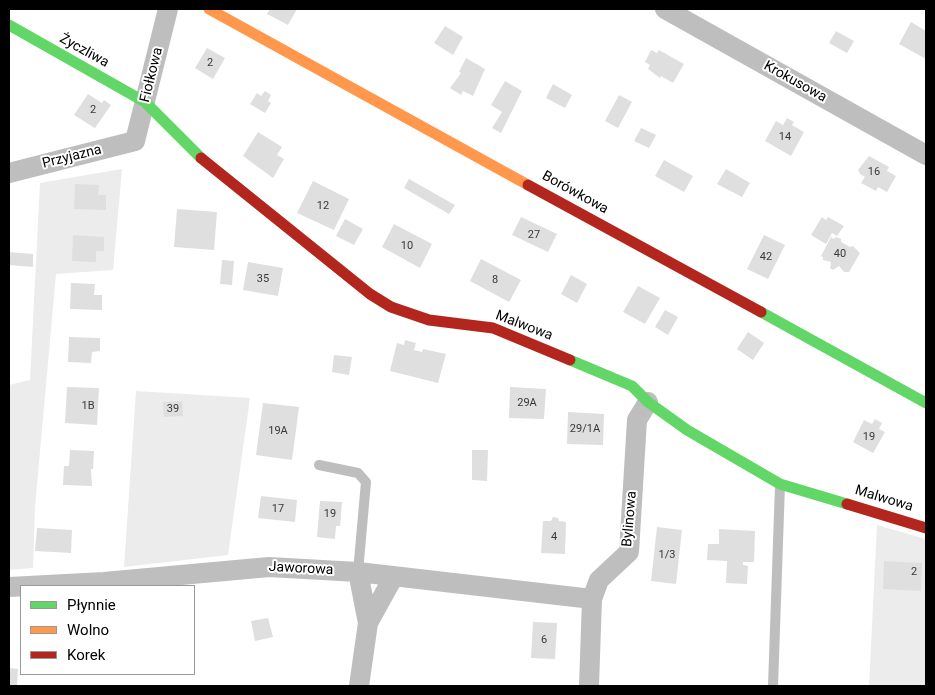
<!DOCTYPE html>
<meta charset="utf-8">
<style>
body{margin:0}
#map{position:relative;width:935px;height:695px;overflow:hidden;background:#fff;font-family:Roboto,sans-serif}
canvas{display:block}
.frame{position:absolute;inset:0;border:10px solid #000;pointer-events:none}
.legend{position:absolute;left:20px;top:585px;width:175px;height:90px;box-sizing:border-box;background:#fff;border:1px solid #999;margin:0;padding:6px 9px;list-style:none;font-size:15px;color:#000}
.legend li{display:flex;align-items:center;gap:10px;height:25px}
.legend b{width:25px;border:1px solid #999}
</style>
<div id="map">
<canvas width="935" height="695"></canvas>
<div class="frame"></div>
<ul class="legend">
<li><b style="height:6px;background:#63d668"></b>Płynnie</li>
<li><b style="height:6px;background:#ff974d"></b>Wolno</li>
<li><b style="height:6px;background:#b3261e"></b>Korek</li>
</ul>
</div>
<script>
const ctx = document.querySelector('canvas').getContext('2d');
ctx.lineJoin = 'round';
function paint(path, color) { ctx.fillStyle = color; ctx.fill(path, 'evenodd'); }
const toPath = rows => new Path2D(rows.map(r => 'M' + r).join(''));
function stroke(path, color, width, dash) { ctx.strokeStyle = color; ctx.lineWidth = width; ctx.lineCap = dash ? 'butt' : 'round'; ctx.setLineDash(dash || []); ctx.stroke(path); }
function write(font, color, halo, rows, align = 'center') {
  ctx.font = font + ' Roboto,sans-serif'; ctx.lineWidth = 4; ctx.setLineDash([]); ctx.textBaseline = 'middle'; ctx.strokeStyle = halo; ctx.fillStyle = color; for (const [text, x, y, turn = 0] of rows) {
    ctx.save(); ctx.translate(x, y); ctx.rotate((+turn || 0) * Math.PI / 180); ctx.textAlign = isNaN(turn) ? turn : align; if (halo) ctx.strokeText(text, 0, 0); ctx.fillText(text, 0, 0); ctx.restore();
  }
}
const green = toPath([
 [122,169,113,270,56,274,35,507,33,568,9,570,9,385,30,380,40,183],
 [136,391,250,398,228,555,124,567],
 [877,525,926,539,926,686,869,686]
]);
const building = toPath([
 [270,9,297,9,288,25,267,14],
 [911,22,926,31,926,59,899,44],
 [445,26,463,37,453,55,434,43],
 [836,31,854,41,847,53,829,43],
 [207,48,225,58,213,79,195,68],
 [651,50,657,53,659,50,684,64,673,83,661,76,660,78,648,69,650,65,645,62],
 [466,58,485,69,473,96,463,91,461,95,450,88,461,73,459,72],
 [505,81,522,91,501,133,492,128,502,112,491,105],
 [553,84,572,95,565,108,546,98],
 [265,91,271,95,268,101,271,103,265,113,250,104,257,93,261,96],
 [88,94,102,103,104,100,111,105,95,128,74,115],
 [619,95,632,102,618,128,605,121],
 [787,118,794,122,792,125,804,132,791,156,765,141,776,121,783,125],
 [641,128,656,135,649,148,634,141],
 [258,132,282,147,277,155,284,159,273,178,243,156],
 [869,156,889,167,887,171,896,176,887,192,878,187,876,191,861,183,865,177,860,174,858,170],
 [664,160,693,176,684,192,655,176],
 [726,169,750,183,742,197,717,184],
 [409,179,455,205,449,214,404,188],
 [313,181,349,199,334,230,297,213],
 [75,184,99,185,98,195,106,195,106,210,74,209],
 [177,209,217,212,214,250,174,247],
 [521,217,557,234,548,252,512,235],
 [822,217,826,220,828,217,844,226,837,236,832,233,826,244,811,235],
 [345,219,363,229,354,245,336,236],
 [394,224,432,244,420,268,382,247],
 [73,235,104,237,104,251,96,251,96,262,72,261],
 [764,235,785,245,768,279,747,269],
 [831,237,834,239,836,237,841,239,841,242,850,247,853,246,860,253,849,272,844,272,839,266,833,270,830,268,831,262,823,260,823,257,821,256],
 [9,252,33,254,33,267,9,265],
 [481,259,521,280,509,302,470,281],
 [222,260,234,261,232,285,220,284],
 [248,262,283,268,278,296,243,290],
 [571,275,587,284,577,303,561,294],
 [71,283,95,284,94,295,102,295,102,310,70,309],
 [638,286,660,298,645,324,623,312],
 [665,310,678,317,668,335,655,327],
 [748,332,764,343,753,360,737,349],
 [69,337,100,338,100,351,92,352,91,363,68,362],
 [405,340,416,343,414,350,422,352,423,349,446,354,438,383,390,371,397,343,404,345],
 [334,355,352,357,349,375,332,372],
 [67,387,99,388,97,425,65,423],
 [510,387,546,389,544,419,509,418],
 [182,401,183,416,164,417,163,402],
 [263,403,299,407,292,460,256,455],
 [568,412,604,414,603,445,567,444],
 [875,419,882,423,879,429,885,432,873,453,853,442,864,420,872,424],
 [70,450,94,451,93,469,91,469,92,486,63,485,64,466,69,466],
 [472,450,488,450,487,481,472,480],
 [261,496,297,500,295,522,258,518],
 [320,501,342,502,340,526,336,526,335,539,317,537],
 [553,517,558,518,559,521,566,522,565,554,541,553,543,521,551,521],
 [657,527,682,530,676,584,651,581],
 [37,528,72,530,71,553,35,551],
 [719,529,755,531,754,562,743,562,743,565,748,566,747,584,726,583,727,561,707,560,708,544,719,544],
 [884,561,922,563,921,591,883,589],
 [268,618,273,637,255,641,251,621],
 [533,622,557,623,555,659,531,658],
 [9,662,10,668,18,669,17,685,9,685]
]);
const lane = toPath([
 [319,465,358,473,366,482,358,572],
 [773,686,780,485]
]);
const street = toPath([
 [665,9,926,155],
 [9,173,135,141,168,9],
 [358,572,368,623],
 [9,587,104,582,269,567,358,572,592,599],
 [359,686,368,623,394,576],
 [589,686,592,599,599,580,629,552,637,420,648,402]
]);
const fast = toPath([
 [9,25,145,102,201,158],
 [761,312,926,403],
 [570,360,632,386,648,402,687,430,780,484,847,504]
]);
const slow = toPath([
 [209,9,528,185]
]);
const jam = toPath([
 [201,158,370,294,391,307,429,320,493,328,570,360],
 [528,185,761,312],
 [847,504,926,528]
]);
const numberNames = [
 ["2",210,63],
 ["2",93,110],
 ["14",785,137],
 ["16",874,172],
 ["12",323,206],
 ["27",534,235],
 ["10",407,246],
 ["40",840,254],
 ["42",766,257],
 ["35",263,279],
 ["8",495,280],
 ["29A",527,403],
 ["1B",88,406],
 ["39",173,409],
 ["29/1A",585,429],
 ["19A",278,431],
 ["19",869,437],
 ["17",278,509],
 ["19",330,514],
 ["4",554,537],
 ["1/3",667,555],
 ["2",914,572],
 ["6",544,640]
];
const streetNames = [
 ["Życzliwa",84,51,29],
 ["Fiołkowa",152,75,-76],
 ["Krokusowa",795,82,29],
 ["Przyjazna",72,157,-14],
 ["Borówkowa",575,193,29],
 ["Malwowa",524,326,21],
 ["Malwowa",884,499,17],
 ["Bylinowa",630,519,-85],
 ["Jaworowa",301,569,3]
];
paint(green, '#ececec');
paint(building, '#dfdfdf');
stroke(lane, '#bebebe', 10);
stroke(street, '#bebebe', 20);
stroke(fast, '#63d668', 11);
stroke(slow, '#ff974d', 11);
stroke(jam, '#b3261e', 11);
write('11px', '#383838', null, numberNames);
write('14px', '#000', '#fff', streetNames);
</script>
